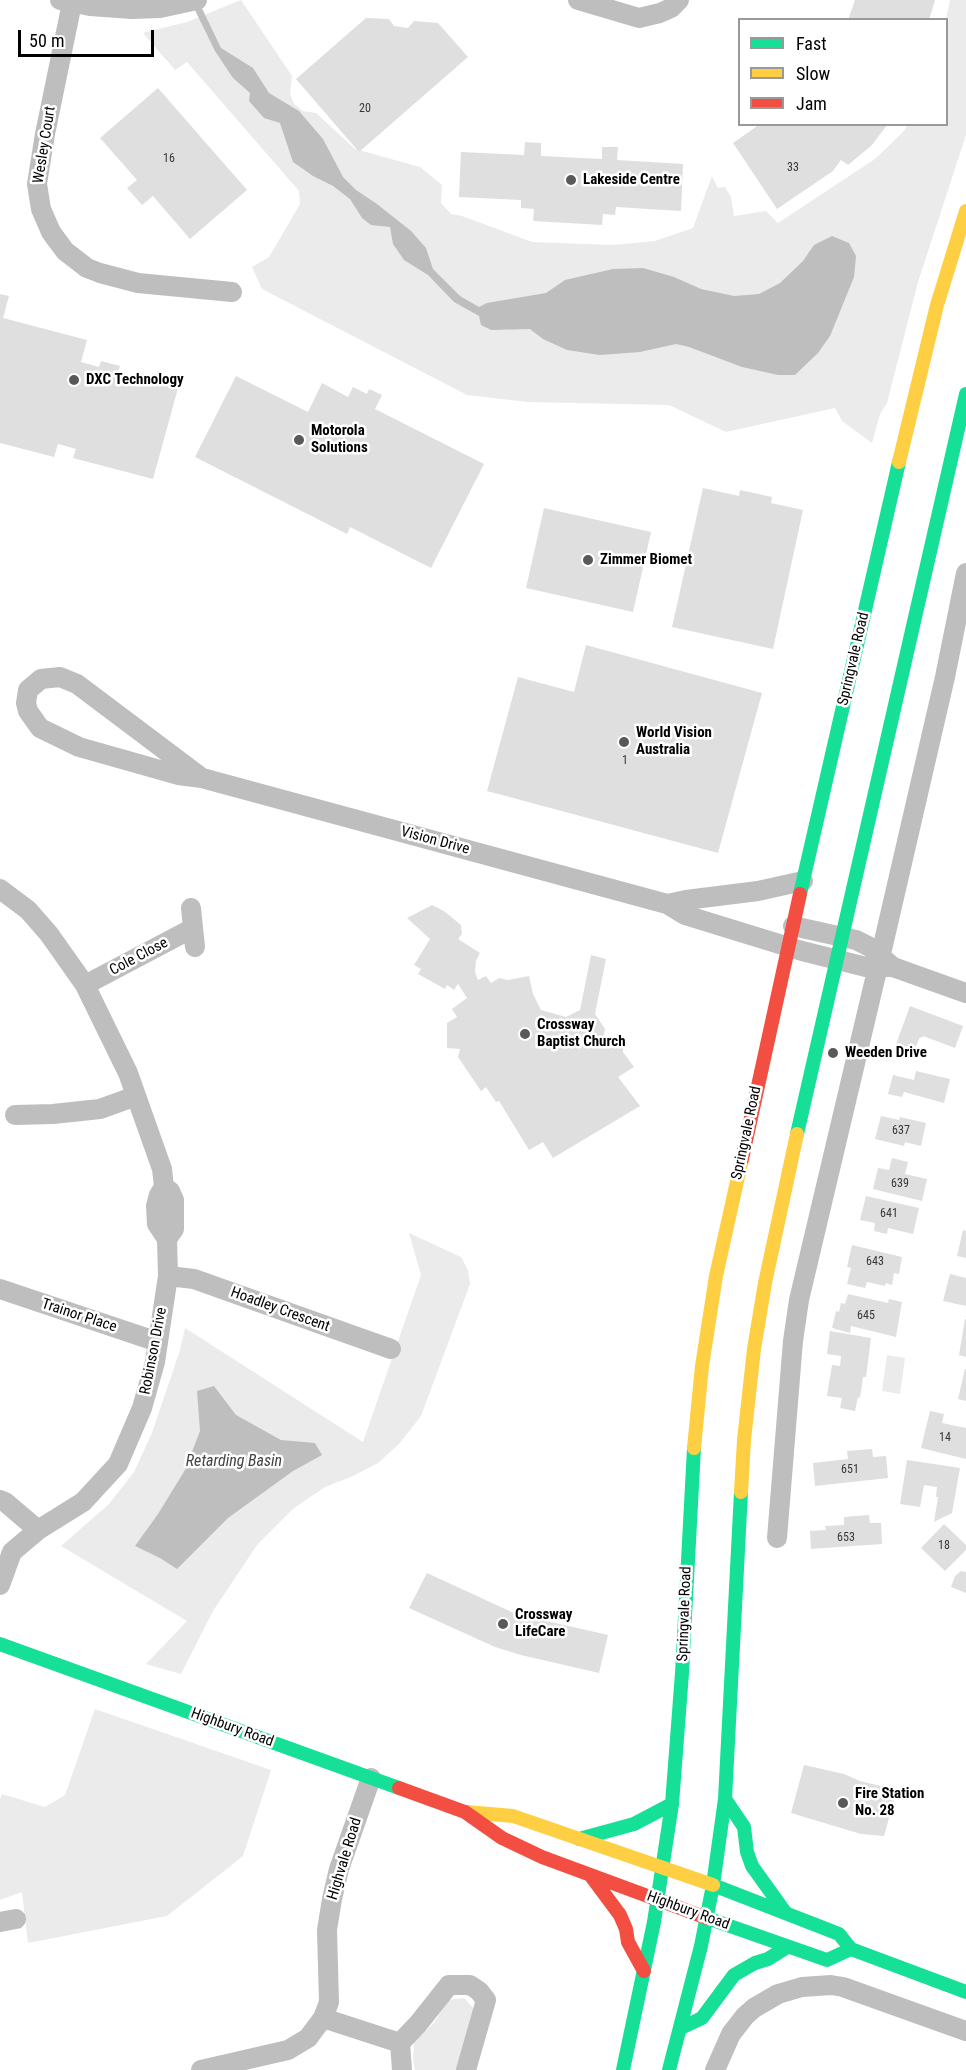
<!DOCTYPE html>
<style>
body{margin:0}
#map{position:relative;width:966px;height:2070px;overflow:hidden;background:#fff;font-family:"Roboto Condensed",sans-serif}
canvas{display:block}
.legend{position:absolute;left:738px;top:18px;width:210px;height:108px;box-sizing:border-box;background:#fff;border:2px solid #999;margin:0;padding:8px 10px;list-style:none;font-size:18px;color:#000}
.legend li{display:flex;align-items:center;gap:12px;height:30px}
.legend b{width:30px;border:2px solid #999}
.scale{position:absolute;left:18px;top:30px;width:136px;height:27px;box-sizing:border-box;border:3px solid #000;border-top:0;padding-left:8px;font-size:18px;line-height:21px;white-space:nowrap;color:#000;-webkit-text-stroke:4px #fff;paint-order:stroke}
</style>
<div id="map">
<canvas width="966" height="2070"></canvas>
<ul class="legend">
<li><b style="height:8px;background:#16e098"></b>Fast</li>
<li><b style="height:8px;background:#ffcf43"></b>Slow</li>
<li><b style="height:8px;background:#f24e42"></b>Jam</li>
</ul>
<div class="scale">50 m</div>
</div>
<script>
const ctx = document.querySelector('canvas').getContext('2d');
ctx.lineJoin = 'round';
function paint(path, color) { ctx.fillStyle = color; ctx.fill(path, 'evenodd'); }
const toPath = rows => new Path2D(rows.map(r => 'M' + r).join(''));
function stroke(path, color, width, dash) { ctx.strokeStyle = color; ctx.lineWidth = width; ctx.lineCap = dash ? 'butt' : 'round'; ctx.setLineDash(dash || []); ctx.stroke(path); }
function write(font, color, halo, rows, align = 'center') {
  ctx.font = font + ' "Roboto Condensed",sans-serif'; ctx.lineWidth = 5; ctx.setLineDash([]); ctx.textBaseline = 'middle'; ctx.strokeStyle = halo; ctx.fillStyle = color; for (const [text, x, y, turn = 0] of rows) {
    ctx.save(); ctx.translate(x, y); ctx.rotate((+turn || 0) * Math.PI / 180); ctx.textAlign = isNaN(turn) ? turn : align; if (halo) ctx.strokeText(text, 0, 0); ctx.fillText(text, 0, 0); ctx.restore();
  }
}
const green = toPath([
 [241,0,292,76,290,94,294,104,303,111,316,113,355,149,420,167,442,185,441,203,451,214,462,216,532,242,612,245,655,241,693,228,712,176,718,188,725,187,731,197,734,216,766,211,778,223,875,159,904,131,907,125,946,124,946,19,950,0,966,0,966,135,918,282,887,403,880,414,872,443,842,421,835,408,726,432,669,405,528,402,467,395,262,289,252,267,269,257,300,204,299,191,187,62,175,70,143,33,187,22],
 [409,1233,461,1257,468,1270,470,1284,421,1416,399,1444,378,1463,353,1476,325,1487,294,1508,257,1545,213,1611,181,1674,146,1664,187,1621,61,1546,109,1504,134,1472,152,1433,180,1350,185,1328,363,1442,421,1275],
 [887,1355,905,1358,900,1394,882,1391],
 [95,1709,271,1770,243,1856,167,1916,28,1943,22,1892,0,1900,0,1799,2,1794,45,1807,65,1795],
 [464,1998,476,2011,456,2070,415,2070,413,2059,414,2042,434,2023,448,2000]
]);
const water = toPath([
 [190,0,198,0,221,48,253,68,269,93,299,111,323,139,343,177,356,190,377,204,411,231,426,248,433,269,460,296,479,307,487,303,546,293,565,280,613,269,643,268,674,277,701,289,734,296,759,294,780,283,803,261,814,245,832,236,849,243,856,256,854,277,830,336,818,353,795,375,778,375,742,367,689,347,676,344,640,352,600,355,567,350,543,339,530,329,491,330,481,325,479,316,454,302,428,275,404,260,393,244,390,227,371,225,362,218,350,199,333,186,313,176,293,162,280,123,264,118,249,101,250,93,233,78,215,51],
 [214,1386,236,1415,281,1440,315,1443,322,1455,293,1471,228,1518,177,1569,160,1558,135,1546,158,1514,185,1470,200,1431,197,1391]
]);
const building = toPath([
 [855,0,935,0,929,20,848,20],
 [366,18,389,19,394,26,408,28,414,21,438,23,468,57,359,152,296,79],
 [158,88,247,190,190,239,153,196,142,205,127,188,137,180,100,138],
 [760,124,888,124,871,146,848,165,841,160,833,171,777,209,733,143],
 [525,142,541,143,541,156,602,159,602,147,618,147,617,160,683,164,681,211,616,207,615,215,603,214,602,225,533,221,534,209,521,208,521,200,459,197,461,152,524,155],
 [0,294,9,296,3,318,87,340,81,362,99,367,101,361,120,366,118,372,178,388,153,479,73,458,76,449,58,444,54,457,0,443],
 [236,376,308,412,322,383,348,397,353,387,367,394,369,389,382,395,375,409,484,464,431,568,350,527,347,534,195,457],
 [703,488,739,496,740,490,772,497,771,503,803,510,773,649,672,627],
 [544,508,651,532,633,612,526,588],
 [586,645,762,693,718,853,487,791,518,677,574,692],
 [432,905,444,911,461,925,462,934,458,939,480,953,476,961,475,972,478,980,486,976,491,983,499,978,508,980,529,976,533,994,541,1010,566,1017,580,1010,591,955,606,959,595,1014,605,1029,603,1039,606,1042,623,1048,623,1052,634,1067,618,1077,640,1106,553,1158,543,1142,529,1150,499,1101,496,1102,486,1087,481,1091,458,1057,460,1049,447,1048,447,1023,457,1017,452,1009,467,998,458,984,454,990,447,985,445,989,418,974,421,969,414,965,430,939,407,918],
 [910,1006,963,1026,955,1048,923,1036,922,1038,920,1037,914,1051,896,1044],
 [916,1071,950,1079,944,1103,904,1092,902,1097,888,1094,893,1075,914,1080],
 [881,1116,899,1120,900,1117,926,1123,921,1146,905,1142,904,1146,875,1139],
 [892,1158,908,1162,905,1174,927,1179,922,1201,873,1189,878,1168,889,1170],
 [866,1196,919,1208,913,1234,888,1228,887,1234,874,1231,875,1223,860,1220],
 [963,1230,966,1231,966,1258,957,1256],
 [852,1245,902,1257,899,1274,894,1273,892,1285,886,1283,885,1286,867,1282,865,1288,847,1284,851,1268,847,1267],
 [950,1274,966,1278,966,1306,943,1301],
 [848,1294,888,1303,889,1299,902,1302,896,1337,851,1326,850,1333,832,1328,836,1311,839,1312,841,1303,845,1304],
 [965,1319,966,1319,966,1357,959,1355],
 [830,1331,871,1338,866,1377,863,1377,860,1398,858,1397,855,1411,840,1408,842,1398,827,1396,832,1365,840,1366,841,1356,827,1354],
 [965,1369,966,1369,966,1401,958,1399],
 [930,1411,944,1414,942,1423,966,1428,966,1459,921,1448],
 [872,1449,873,1457,886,1456,888,1478,815,1486,813,1463,848,1459,847,1451],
 [907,1460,960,1468,952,1513,934,1522,938,1497,936,1497,937,1487,924,1485,920,1507,900,1504],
 [869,1515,870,1523,881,1523,882,1544,811,1549,810,1531,826,1530,825,1526,844,1525,844,1517],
 [944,1524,966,1545,966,1550,945,1571,921,1548],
 [961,1571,966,1572,966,1593,951,1587,955,1576],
 [427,1573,516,1614,608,1635,599,1673,521,1655,495,1647,409,1608],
 [804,1765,844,1774,860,1781,889,1788,888,1791,896,1793,884,1836,861,1834,791,1813]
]);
const street = toPath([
 [60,0,90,6,132,9,160,8,197,0],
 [578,0,639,18,660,13,671,8,679,0],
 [72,3,45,134,37,184,41,209,51,232,65,251,87,268,100,273,138,283,232,292],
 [202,778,77,684,60,677,41,679,28,690,26,703,28,711,40,728,79,747,178,775,202,778,667,904,685,915,802,951,866,967,893,967],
 [0,889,28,910,49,934,85,985,128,1073,162,1169,164,1187,170,1191,174,1200,174,1229,167,1239],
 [667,904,686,900,758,891,803,881],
 [191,908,195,947],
 [793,926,856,940,870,947,893,967,966,993],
 [85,985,193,928],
 [15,1115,53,1114,100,1109,136,1096],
 [168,1276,194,1279,391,1349],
 [0,1289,158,1342],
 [0,1500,5,1502,38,1530],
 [777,1538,793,1341,799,1300,884,941,945,677,966,573],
 [0,1585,12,1552,38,1530,83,1502,118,1464,142,1408,155,1362,168,1276,167,1239,157,1224,156,1206,159,1195,164,1187],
 [0,1922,16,1919],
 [323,2018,400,2043],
 [400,2043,418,2024,449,1985,470,1985,479,1991,486,2000,466,2070],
 [400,2043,402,2070],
 [201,2070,288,2050,308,2038,323,2018,329,2002,327,1930,332,1899,339,1869,371,1778],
 [715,2070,731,2034,745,2016,754,2008,778,1994,802,1987,831,1985,843,1987,966,2031]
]);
const fast = toPath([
 [800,894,899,462],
 [797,1134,966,394],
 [0,1644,399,1788],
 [725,1799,744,1827,747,1852,752,1866,785,1912],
 [579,1839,634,1824,672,1804],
 [713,1885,839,1934,851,1949,966,1992],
 [707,1918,827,1960,851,1949],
 [681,2028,702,2018,734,1975,755,1963,768,1959,787,1947],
 [623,2070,654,1922,672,1804,682,1673,694,1448],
 [669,2070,701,1946,713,1885,725,1799,741,1492]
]);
const slow = toPath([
 [899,462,937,305,966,211],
 [694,1448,702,1366,716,1276,742,1159],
 [741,1492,744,1440,754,1349,765,1283,797,1134],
 [466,1812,513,1816,713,1885]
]);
const jam = toPath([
 [742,1159,800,894],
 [399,1788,465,1812,502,1838,542,1857,707,1918],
 [591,1876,620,1915,626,1929,628,1942,644,1971]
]);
const markers = [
 [571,180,6,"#595959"],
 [74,380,6,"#595959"],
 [299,440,6,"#595959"],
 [588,560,6,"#595959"],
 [624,742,6,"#595959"],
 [525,1034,6,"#595959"],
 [833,1053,6,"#595959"],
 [503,1624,6,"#595959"],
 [843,1803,6,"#595959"]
];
const numberNames = [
 ["20",365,109],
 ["16",169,159],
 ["33",793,168],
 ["1",625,761],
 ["637",901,1131],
 ["639",900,1184],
 ["641",889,1214],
 ["643",875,1262],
 ["645",866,1316],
 ["14",945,1438],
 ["651",850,1470],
 ["653",846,1538],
 ["18",944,1546]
];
const streetNames = [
 ["Wesley Court",45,145,-81],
 ["Springvale Road",854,659,-77],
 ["Vision Drive",435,841,15],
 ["Cole Close",139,957,-28],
 ["Springvale Road",747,1133,-78],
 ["Hoadley Crescent",280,1310,20],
 ["Trainor Place",79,1316,18],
 ["Robinson Drive",154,1351,-79],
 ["Springvale Road",685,1614,-88],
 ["Highbury Road",232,1728,20],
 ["Highvale Road",345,1859,-73],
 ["Highbury Road",688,1911,20]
];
const poiNames = [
 ["Lakeside Centre",583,180],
 ["DXC Technology",86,380],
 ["Motorola",311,431],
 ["Solutions",311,448],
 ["Zimmer Biomet",600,560],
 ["World Vision",636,733],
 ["Australia",636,750],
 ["Crossway",537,1025],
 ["Baptist Church",537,1042],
 ["Weeden Drive",845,1053],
 ["Crossway",515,1615],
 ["LifeCare",515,1632],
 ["Fire Station",855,1794],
 ["No. 28",855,1811]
];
const waterNames = [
 ["Retarding Basin",234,1462]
];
paint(green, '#ebebeb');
paint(water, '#bebebe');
paint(building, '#dfdfdf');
stroke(street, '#bebebe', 20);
stroke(fast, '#16e098', 14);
stroke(slow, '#ffcf43', 14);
stroke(jam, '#f24e42', 14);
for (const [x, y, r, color] of markers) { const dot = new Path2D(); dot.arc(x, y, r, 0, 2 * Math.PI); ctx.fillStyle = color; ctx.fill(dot); stroke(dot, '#fff', 2); }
write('12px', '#383838', null, numberNames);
write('15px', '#000', '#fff', streetNames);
write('bold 15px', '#000', '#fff', poiNames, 'left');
write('italic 16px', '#434343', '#fff', waterNames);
</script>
